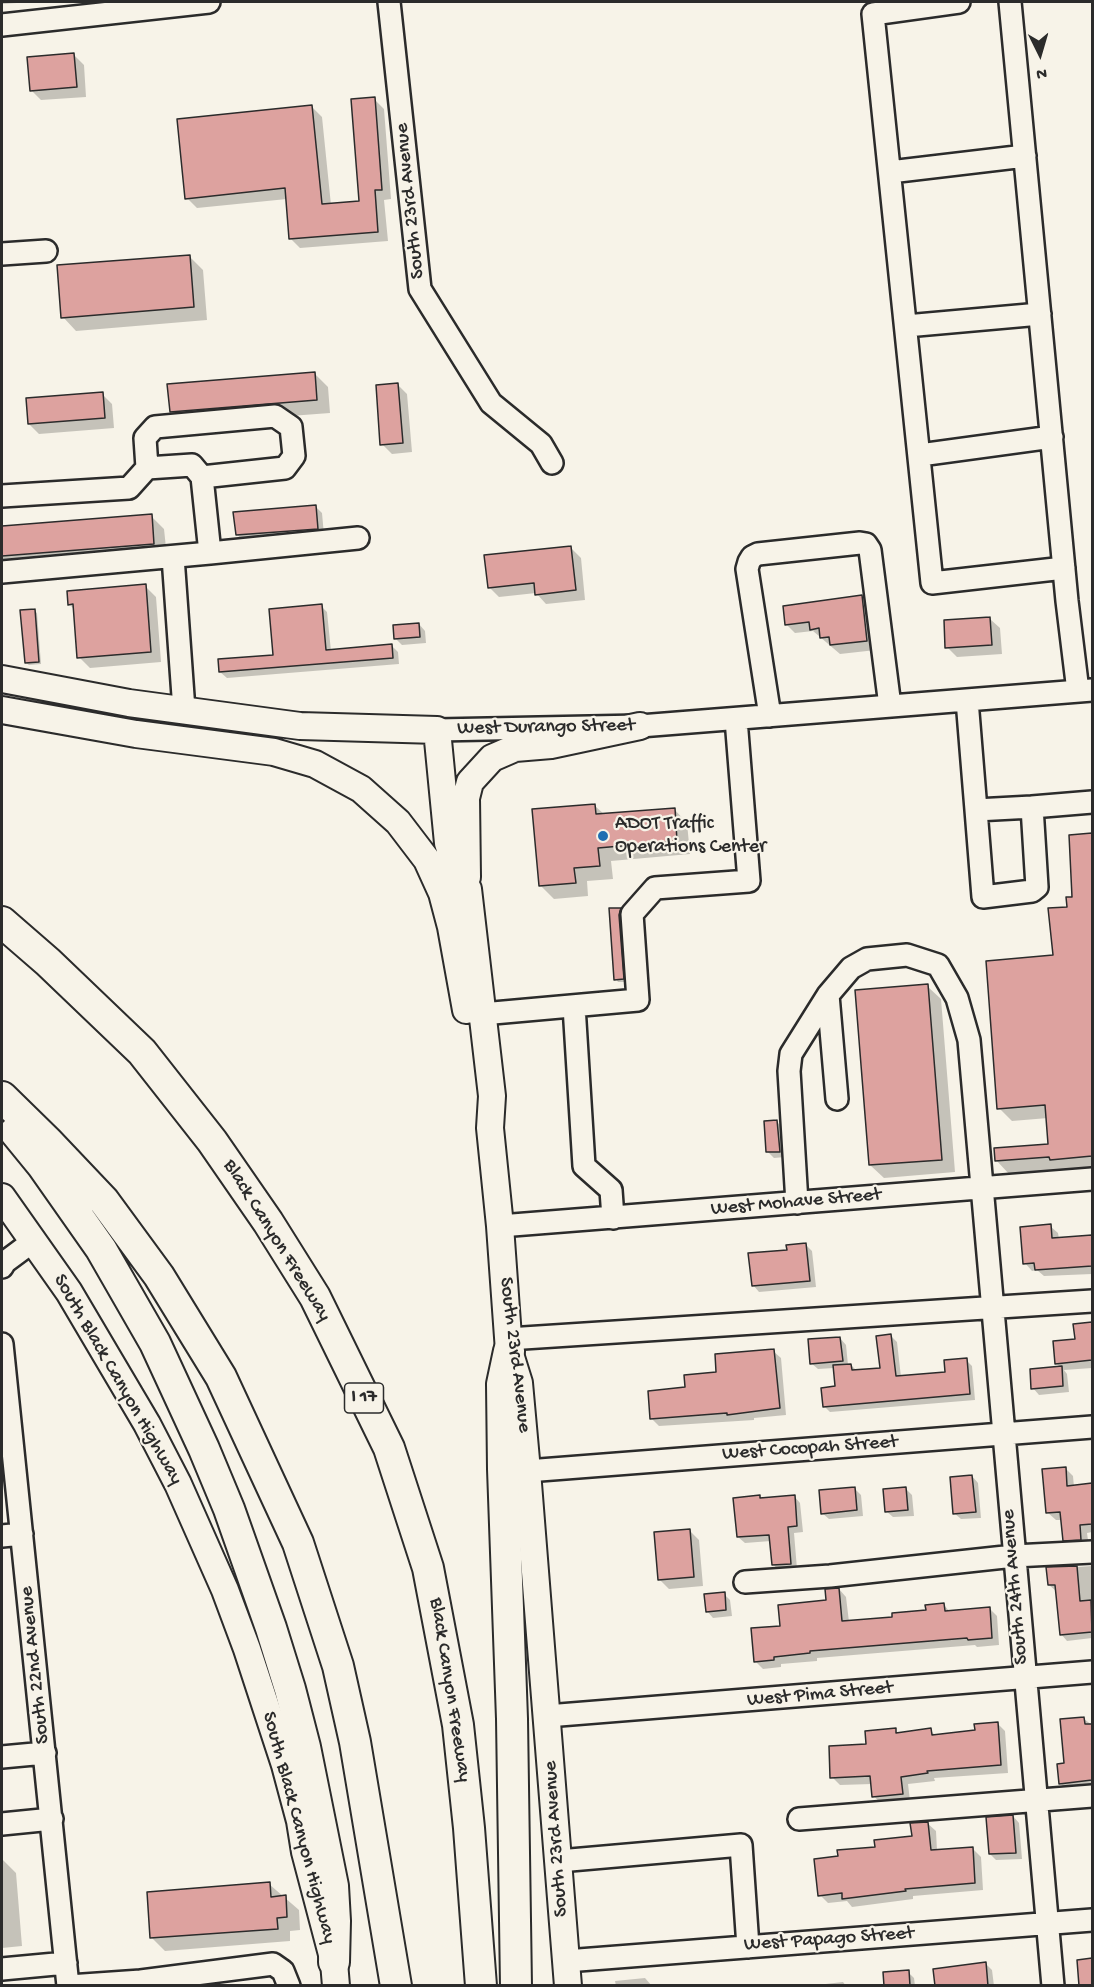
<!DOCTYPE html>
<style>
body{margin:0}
#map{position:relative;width:1094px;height:1987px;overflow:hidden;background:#f7f3e8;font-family:"Gochi Hand",sans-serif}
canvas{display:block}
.frame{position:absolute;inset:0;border:3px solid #2b2b2b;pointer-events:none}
.north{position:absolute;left:1010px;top:24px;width:60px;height:60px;-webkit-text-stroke:4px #f7f3e8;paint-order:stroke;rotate:175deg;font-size:16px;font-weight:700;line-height:24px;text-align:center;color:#2b2b2b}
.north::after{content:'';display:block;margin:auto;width:21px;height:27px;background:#2b2b2b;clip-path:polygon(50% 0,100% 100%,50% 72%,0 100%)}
</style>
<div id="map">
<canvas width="1094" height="1987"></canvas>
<div class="frame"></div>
<div class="north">N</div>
</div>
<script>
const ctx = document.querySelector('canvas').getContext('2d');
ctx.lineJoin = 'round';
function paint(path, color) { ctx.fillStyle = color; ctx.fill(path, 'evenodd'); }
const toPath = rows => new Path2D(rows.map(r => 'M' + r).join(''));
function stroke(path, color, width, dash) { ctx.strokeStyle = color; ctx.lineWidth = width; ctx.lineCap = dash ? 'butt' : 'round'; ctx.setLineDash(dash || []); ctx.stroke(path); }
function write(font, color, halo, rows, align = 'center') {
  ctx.font = font + ' "Gochi Hand",sans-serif'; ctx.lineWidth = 4.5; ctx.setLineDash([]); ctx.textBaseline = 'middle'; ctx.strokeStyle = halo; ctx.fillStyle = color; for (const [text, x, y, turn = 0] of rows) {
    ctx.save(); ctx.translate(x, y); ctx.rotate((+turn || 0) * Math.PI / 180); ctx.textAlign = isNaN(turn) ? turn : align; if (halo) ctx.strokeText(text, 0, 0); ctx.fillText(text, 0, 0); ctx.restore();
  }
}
const shadow = toPath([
 [2,2,32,2,2,4],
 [74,55,84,65,86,97,41,100,31,90],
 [374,99,384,109,391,199,384,200,388,241,300,248,290,238,287,199,197,208,187,198,312,107,322,117,331,205,360,203],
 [189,256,203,270,207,320,76,331,63,317],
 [315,374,328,387,330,413,184,424,171,411],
 [397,384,407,394,412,452,392,454,382,444],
 [102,394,112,404,114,428,39,434,29,424],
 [315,506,322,513,324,535,244,541,237,535],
 [151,516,164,529,167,557,2,565,2,528],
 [571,548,581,558,585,600,546,604,536,593,499,597,489,587],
 [145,586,156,597,161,662,90,668,79,657,75,610,69,604],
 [862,597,871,606,876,650,840,654,813,631,795,633,786,624],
 [321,606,327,612,331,651,392,646,398,652,399,664,227,678,220,672,274,656],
 [34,610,37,613,41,664,29,665,26,663],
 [990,619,1000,628,1002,654,957,657,947,647],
 [419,624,425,631,426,643,402,645,395,638],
 [595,806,605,815,674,809,687,823,690,854,611,861,613,879,587,881,588,896,554,899,540,885],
 [1092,834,1092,1170,1064,1173,1061,1170,1009,1174,996,1160,1050,1145,1048,1118,1012,1121,999,1108,1054,956,1069,909,1074,899,1070,837],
 [621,909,623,912,621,918,626,982,618,982,616,979,611,910],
 [927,986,941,999,955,1172,884,1178,870,1165],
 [776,1121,783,1128,785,1157,774,1158,768,1152],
 [1050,1226,1058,1233,1059,1239,1092,1236,1092,1274,1044,1276,1037,1270,1032,1271,1025,1263],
 [806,1245,812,1251,816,1287,759,1292,753,1285,788,1251],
 [1092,1324,1092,1368,1064,1370,1067,1374,1069,1392,1039,1395,1033,1388,1060,1367,1056,1363,1076,1341,1075,1325],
 [891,1336,897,1342,901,1377,947,1373,966,1360,972,1366,975,1400,830,1412,824,1406,836,1388,834,1368,818,1369,811,1363,840,1338,846,1345,848,1365,851,1365,857,1371,881,1369],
 [773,1351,781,1358,786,1415,754,1418,754,1420,659,1426,652,1419,686,1389,717,1373],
 [1065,1468,1073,1476,1074,1487,1092,1485,1092,1532,1087,1533,1089,1547,1072,1548,1064,1540,1063,1520,1056,1520,1047,1512],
 [972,1476,978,1483,981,1518,961,1519,954,1513],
 [905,1488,912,1495,914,1516,893,1517,886,1511],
 [855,1489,861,1495,863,1516,829,1519,822,1513],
 [794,1496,800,1503,803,1532,794,1533,797,1569,779,1571,773,1564,771,1541,745,1543,738,1537,735,1499],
 [689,1530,699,1540,703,1586,669,1589,659,1579],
 [1092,1566,1092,1638,1067,1641,1061,1634,1056,1591,1049,1585,1048,1569],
 [839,1589,846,1597,849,1622,894,1618,927,1611,944,1605,950,1612,989,1608,997,1616,999,1645,977,1647,975,1645,817,1658,817,1661,781,1664,781,1667,763,1669,755,1661,782,1627,828,1602],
 [724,1594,730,1600,732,1616,713,1618,707,1611],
 [1084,1719,1092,1725,1092,1754,1089,1754,1092,1788,1067,1790,1060,1783],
 [998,1724,1005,1731,1008,1773,934,1778,935,1781,908,1784,910,1801,881,1804,874,1796,872,1784,840,1785,832,1777,868,1745,895,1730,899,1734,930,1730,936,1736,977,1732],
 [1013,1816,1019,1823,1022,1859,996,1860,990,1854],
 [927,1823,936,1831,937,1851,973,1849,981,1857,983,1890,913,1896,913,1899,852,1907,847,1901,828,1903,820,1895,840,1857,913,1838],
 [2,1859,16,1873,22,1946,2,1948],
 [269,1884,299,1910,300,1930,290,1931,290,1941,165,1951,152,1938],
 [986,1964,992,1970,994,1986,936,1986],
 [908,1972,914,1978,915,1986,886,1986],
 [645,1978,652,1986,616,1986,615,1981],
 [843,1982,846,1986,808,1986]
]);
const building = toPath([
 [74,53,77,87,30,91,27,57,74,53],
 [375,97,382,190,375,190,378,232,289,239,285,188,185,199,177,119,312,105,322,204,359,201,351,99,375,97],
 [190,255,194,307,61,318,57,265,190,255],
 [315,372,317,400,170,412,167,384,315,372],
 [398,383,403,443,380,445,376,385,398,383],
 [103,392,105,418,28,424,26,398,103,392],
 [316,505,318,529,236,535,233,512,316,505],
 [152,514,154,544,2,556,2,526,152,514],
 [571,546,576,590,535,595,534,583,488,588,484,555,571,546],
 [146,584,151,652,77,658,73,604,68,605,67,591,146,584],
 [862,595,867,641,830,645,829,637,820,638,819,628,810,630,809,622,785,625,783,606,862,595],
 [322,604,326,650,392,644,393,658,219,672,218,659,273,655,269,609,322,604],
 [35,609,39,662,25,663,20,610,35,609],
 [990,617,992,645,945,648,944,620,990,617],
 [419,623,420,637,394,639,393,625,419,623],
 [595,804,596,814,675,808,677,841,598,848,600,866,574,868,576,883,539,886,532,809,595,804],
 [1092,833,1092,1156,1050,1160,1049,1157,995,1161,994,1148,1048,1144,1045,1105,997,1109,986,961,1053,955,1048,908,1067,907,1066,897,1072,897,1069,835,1092,833],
 [609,908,621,908,619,915,624,979,614,980,609,908],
 [928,984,942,1160,869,1165,855,990,928,984],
 [777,1120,780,1152,766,1152,764,1121,777,1120],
 [1051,1224,1052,1238,1092,1235,1092,1266,1035,1270,1034,1263,1023,1264,1020,1227,1051,1224],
 [806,1243,810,1281,752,1286,748,1253,787,1250,786,1245,806,1243],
 [1092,1322,1092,1360,1055,1364,1053,1341,1075,1339,1073,1324,1092,1322],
 [891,1334,896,1376,945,1372,944,1360,967,1358,970,1394,823,1407,821,1388,835,1386,833,1365,851,1364,852,1370,880,1368,876,1336,891,1334],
 [840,1337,843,1361,810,1364,808,1339,840,1337],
 [774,1349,780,1408,727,1415,727,1413,650,1419,648,1391,685,1387,684,1375,716,1372,715,1354,774,1349],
 [1062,1366,1063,1386,1031,1389,1030,1369,1062,1366],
 [1066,1467,1067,1486,1092,1483,1092,1524,1080,1525,1081,1540,1063,1541,1060,1512,1046,1513,1042,1469,1066,1467],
 [972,1475,976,1512,953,1514,950,1477,972,1475],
 [855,1487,857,1510,821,1514,819,1490,855,1487],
 [906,1487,908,1510,885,1512,883,1489,906,1487],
 [760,1495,760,1498,795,1495,797,1526,788,1527,791,1564,772,1565,769,1535,737,1537,733,1498,760,1495],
 [690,1529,694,1577,658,1580,654,1532,690,1529],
 [1077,1566,1080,1601,1091,1600,1092,1632,1060,1635,1055,1585,1048,1585,1046,1567,1077,1566],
 [839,1588,842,1621,892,1617,892,1613,926,1610,925,1605,944,1603,945,1611,990,1607,992,1638,968,1640,967,1638,810,1651,810,1653,774,1657,774,1660,754,1662,751,1628,780,1626,778,1605,826,1600,825,1589,839,1588],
 [725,1592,726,1610,706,1612,704,1594,725,1592],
 [1084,1717,1085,1724,1092,1724,1092,1780,1059,1784,1057,1764,1064,1763,1060,1719,1084,1717],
 [998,1722,1001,1765,927,1771,928,1773,901,1777,903,1794,872,1797,870,1776,830,1778,829,1746,866,1744,865,1731,896,1728,896,1733,931,1728,932,1735,975,1730,974,1724,998,1722],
 [1013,1815,1016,1853,989,1854,986,1817,1013,1815],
 [928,1822,931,1850,973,1847,975,1883,905,1889,906,1891,842,1899,842,1893,818,1896,814,1859,838,1856,837,1850,875,1847,874,1840,912,1836,910,1823,928,1822],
 [270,1882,271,1897,286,1895,287,1917,277,1918,278,1929,150,1938,147,1892,270,1882],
 [1092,1958,1092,1986,1079,1986,1077,1960,1092,1958],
 [986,1962,988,1986,935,1986,933,1969,986,1962],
 [909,1970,910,1986,884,1986,883,1972,909,1970]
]);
const minor = toPath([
 [389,2,420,289,491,403,541,444,552,463],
 [959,2,873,14,932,583,1064,568],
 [1010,2,1067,601,1078,691],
 [2,25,209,2],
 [890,172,1025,156],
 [2,254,46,251],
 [906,326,1040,314],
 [920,455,1052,437],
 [147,468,192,465,202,477],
 [2,496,129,488,147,468,145,438,155,427,275,416,291,427,294,456,285,468,202,477,210,553,2,572],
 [210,553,358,538],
 [173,557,184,710],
 [967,700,976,810,983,897,1032,891,1037,887,1032,807,976,810],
 [770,716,747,569,749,562,752,557,758,554,860,543,866,544,870,550,890,706],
 [437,730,640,726,1092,690],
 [1032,807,1092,802],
 [828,995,837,1099],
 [574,1006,584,1166,611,1190,613,1218],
 [482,1014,638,1000,632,914,655,888,749,881,736,719],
 [797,1203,789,1071,791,1054,828,995,851,968,867,959,907,955,938,965,957,998,969,1040,1053,1986],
 [500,1226,1092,1179],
 [2,1267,5,1262,32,1242],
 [508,1339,1092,1301],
 [2,1344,68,1986],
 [527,1471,1092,1427],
 [2,1536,22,1534],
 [745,1582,830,1576,1014,1556,1092,1552],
 [547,1716,1092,1672],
 [2,1757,45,1753],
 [799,1819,1092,1796],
 [2,1824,52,1819],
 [559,1861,741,1845,748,1947],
 [566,1961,1092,1920],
 [2,1969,66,1963],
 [141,1981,273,1964,283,1971,289,1986],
 [69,1986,141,1981,141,1986]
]);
const major = toPath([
 [2,679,129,703,300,726,437,730,448,843,457,871,468,889,492,1096,490,1128,500,1226,509,1351,519,1383,527,1471,568,1986],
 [2,710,136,734,274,752,315,764,361,789,398,822,427,860,442,893,451,927,466,1010],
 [467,877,466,798,470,782,492,758,515,748,551,745,640,726],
 [2,1197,69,1292,147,1424,178,1484,225,1590,247,1649,285,1765,300,1821,305,1852,334,1962,336,1986]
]);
const highway = toPath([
 [2,922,48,962,142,1052,212,1141,268,1222,315,1297,389,1448,428,1568,458,1725,469,1828,481,1986],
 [2,1097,49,1143,104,1201,159,1276,221,1377,298,1543,338,1666,355,1742,396,1986],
 [15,1132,42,1165,101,1249,155,1343,204,1449,229,1509,271,1628,290,1689,305,1747,333,1886,335,1921,334,1962],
 [509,1351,502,1384,503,1469,512,1719,516,1986]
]);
const markers = [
 [603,836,6,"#1f6fb2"]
];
const shields = [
 [364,1398,39]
];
const shieldNames = [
 ["I 17",364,1398]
];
const streetNames = [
 ["South 23rd Avenue",411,201,-96],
 ["West Durango Street",546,728,-1],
 ["West Mohave Street",796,1203,-5],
 ["Black Canyon Freeway",276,1241,58],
 ["South 23rd Avenue",514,1355,83],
 ["South Black Canyon Highway",117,1380,60],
 ["West Cocopah Street",810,1449,-4],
 ["South 24th Avenue",1016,1587,-95],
 ["South 22nd Avenue",36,1665,-96],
 ["Black Canyon Freeway",449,1690,81],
 ["West Pima Street",820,1695,-5],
 ["South Black Canyon Highway",298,1828,75],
 ["South 23rd Avenue",557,1839,-94],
 ["West Papago Street",829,1940,-4]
];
const poiNames = [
 ["ADOT Traffic",615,825],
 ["Operations Center",615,848]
];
paint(shadow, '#0003');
paint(building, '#dda29f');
stroke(building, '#2b2b2b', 1.5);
stroke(minor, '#2b2b2b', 26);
stroke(major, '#2b2b2b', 30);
stroke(highway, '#2b2b2b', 34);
stroke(minor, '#f7f3e8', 21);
stroke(major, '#f7f3e8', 26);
stroke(highway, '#f7f3e8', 30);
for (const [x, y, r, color] of markers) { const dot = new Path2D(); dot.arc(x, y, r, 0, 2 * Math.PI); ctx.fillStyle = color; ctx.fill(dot); stroke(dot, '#f7f3e8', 2); }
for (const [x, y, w] of shields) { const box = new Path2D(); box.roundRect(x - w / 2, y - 15, w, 30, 4.5); ctx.fillStyle = '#f7f3e8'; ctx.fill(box); stroke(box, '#2b2b2b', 1.5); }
write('bold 18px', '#2b2b2b', null, shieldNames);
write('20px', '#2b2b2b', '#f7f3e8', streetNames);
write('20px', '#2b2b2b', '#f7f3e8', poiNames, 'left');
</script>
